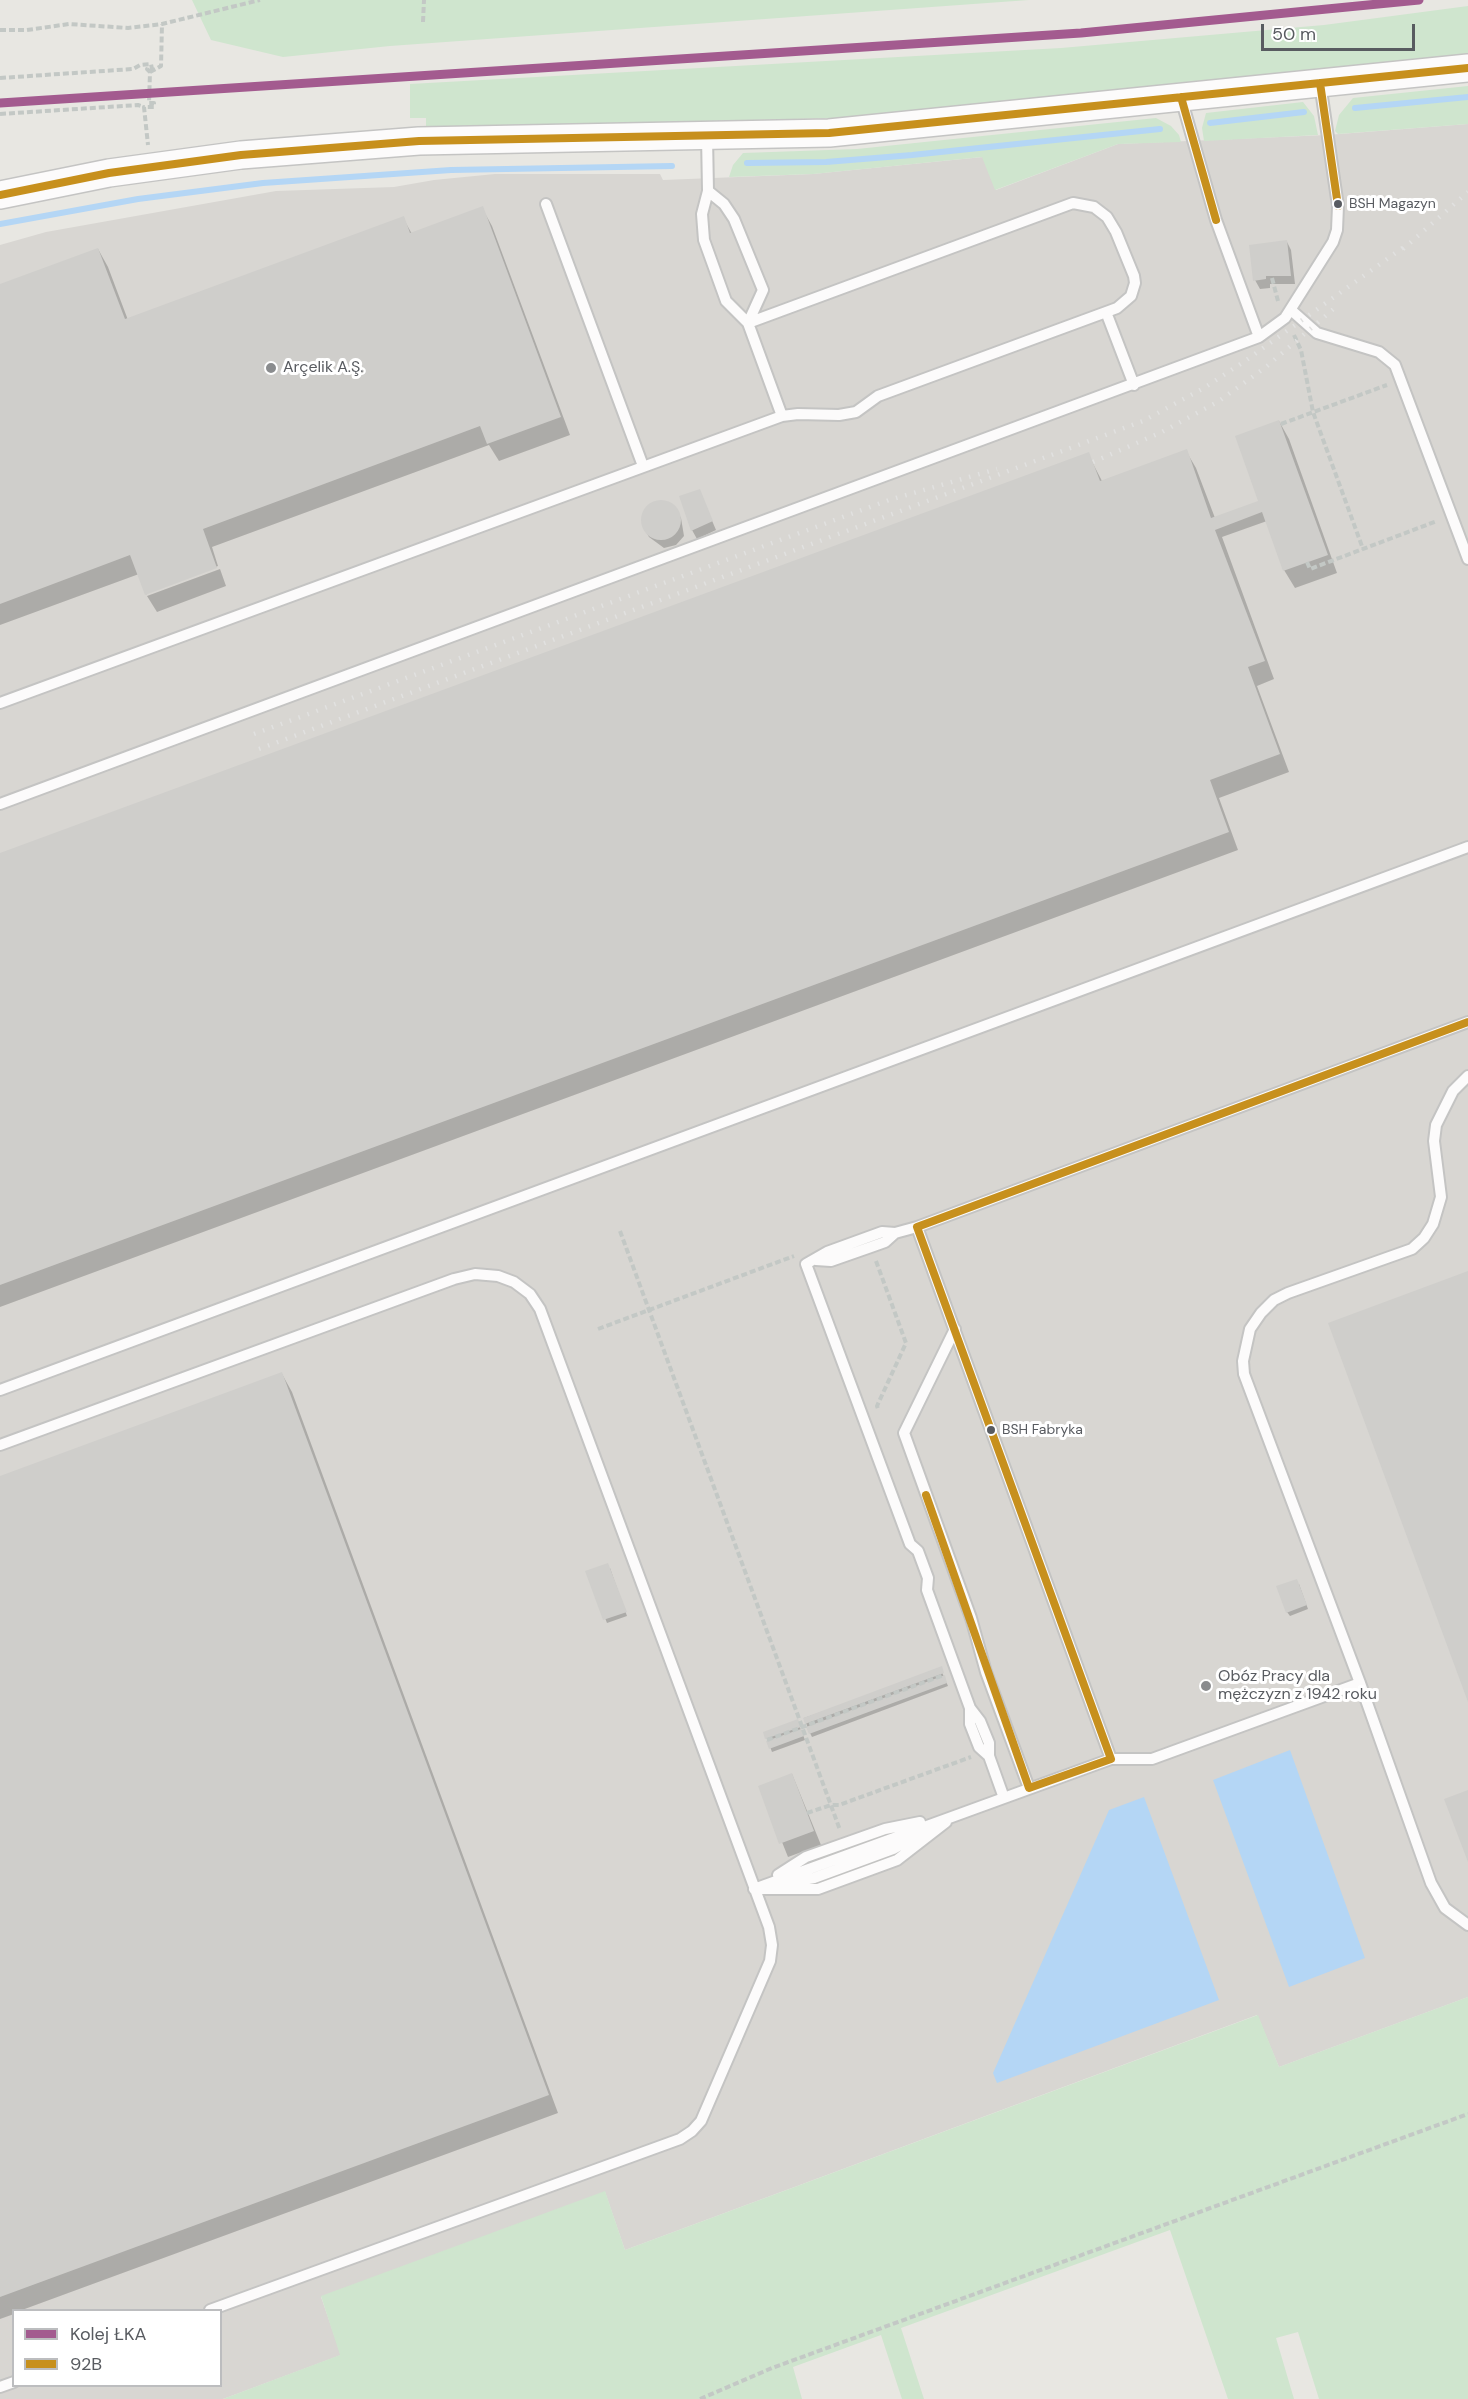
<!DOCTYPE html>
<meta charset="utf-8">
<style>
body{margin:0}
#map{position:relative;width:1468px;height:2399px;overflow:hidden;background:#e8e7e2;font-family:"DM Sans",sans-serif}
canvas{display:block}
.legend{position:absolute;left:12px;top:2309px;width:210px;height:78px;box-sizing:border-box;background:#fff;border:2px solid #bcbdbf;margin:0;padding:8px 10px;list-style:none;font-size:18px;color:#585b60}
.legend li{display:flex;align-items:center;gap:12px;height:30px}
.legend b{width:30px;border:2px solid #bcbdbf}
.scale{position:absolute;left:1261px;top:24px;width:154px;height:27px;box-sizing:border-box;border:3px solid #585b60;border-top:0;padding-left:8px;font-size:18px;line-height:21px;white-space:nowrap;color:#585b60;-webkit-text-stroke:4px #fff;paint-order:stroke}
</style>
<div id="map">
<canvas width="1468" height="2399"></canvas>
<ul class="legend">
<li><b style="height:8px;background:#a35b8f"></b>Kolej ŁKA</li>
<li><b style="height:8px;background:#c7901d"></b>92B</li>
</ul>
<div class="scale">50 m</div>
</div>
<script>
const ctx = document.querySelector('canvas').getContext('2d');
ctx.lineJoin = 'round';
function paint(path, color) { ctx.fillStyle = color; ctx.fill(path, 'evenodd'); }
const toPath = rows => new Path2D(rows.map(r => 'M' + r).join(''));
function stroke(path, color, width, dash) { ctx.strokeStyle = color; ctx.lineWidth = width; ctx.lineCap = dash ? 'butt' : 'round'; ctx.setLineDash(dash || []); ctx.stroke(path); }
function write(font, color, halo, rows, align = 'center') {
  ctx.font = font + ' "DM Sans",sans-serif'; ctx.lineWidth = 6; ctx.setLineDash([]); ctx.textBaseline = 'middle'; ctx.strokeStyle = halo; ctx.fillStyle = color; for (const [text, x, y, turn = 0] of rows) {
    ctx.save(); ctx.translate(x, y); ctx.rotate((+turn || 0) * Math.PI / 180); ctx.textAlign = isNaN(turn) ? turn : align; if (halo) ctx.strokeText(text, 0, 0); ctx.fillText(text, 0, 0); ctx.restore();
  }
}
const industrial = toPath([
 [1468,124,1468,1997,1279,2067,1257,2015,625,2250,605,2192,321,2297,341,2355,223,2399,0,2399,0,245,46,232,276,191,394,187,434,180,495,174,660,174,663,180,813,174,983,157,996,190,1118,144,1327,135],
 [14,2310,220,2310,220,2386,14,2386]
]);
const green = toPath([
 [192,0,1029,0,390,46,283,57,211,40],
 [1468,6,1468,55,835,118,426,128,426,118,410,118,410,84,1061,48,1324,25],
 [1468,86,1468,124,1338,134,1335,131,1339,115,1353,98],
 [1303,102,1314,116,1318,135,1204,141,1202,128,1206,113],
 [1156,118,1171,126,1179,135,1181,142,1118,144,995,190,982,157,813,174,729,177,733,165,743,153,857,149],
 [1468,1997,1468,2399,1319,2399,1298,2332,1276,2338,1294,2399,1228,2399,1170,2230,901,2328,924,2399,902,2399,881,2335,793,2367,802,2399,223,2399,340,2355,321,2296,605,2191,625,2250,1258,2015,1279,2067]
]);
const water = toPath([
 [1290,1750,1365,1958,1289,1987,1213,1780],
 [1144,1797,1219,2000,997,2083,993,2073,1109,1810]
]);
const shadow = toPath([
 [482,208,492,226,570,435,499,461,489,445,212,547,218,566,147,593,147,595,139,574,0,625,0,286,98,249,108,267,128,320,403,218,412,234],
 [1287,242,1291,250,1295,284,1270,284,1270,288,1260,289,1255,280],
 [1279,421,1289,439,1337,573,1295,588,1284,570,1267,521,1222,537,1274,679,1257,686,1289,772,1219,798,1238,850,0,1307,0,855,1088,454,1102,481,1186,451,1196,468,1215,518,1260,508],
 [699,490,716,530,697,539,692,530],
 [666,502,676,509,681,518,684,536,676,545,664,548,649,537,644,528,643,516,654,503],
 [220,569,226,586,157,612,147,596],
 [282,1374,292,1392,558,2113,22,2310,14,2310,14,2314,0,2319,0,1478],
 [610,1568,627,1616,607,1623,587,1572],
 [1299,1584,1308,1609,1290,1616,1287,1612],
 [941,1670,948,1686,812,1737,810,1733,804,1718],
 [799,1725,805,1740,772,1752,765,1733],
 [792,1774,821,1845,788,1857,760,1787]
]);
const stream = toPath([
 [1355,108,1468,97],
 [1210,123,1304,112],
 [747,163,826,162,912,155,1160,129],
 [0,224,138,199,263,183,451,170,672,166]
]);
const building = toPath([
 [483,206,561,417,487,444,480,426,203,529,217,568,145,595,130,555,0,604,0,284,98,248,125,319,404,216,410,233],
 [1287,240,1291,276,1266,276,1266,279,1253,281,1249,245],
 [1279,420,1328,555,1283,571,1262,512,1215,530,1265,661,1248,667,1280,754,1210,780,1229,832,0,1285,0,853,1089,452,1100,481,1187,449,1211,518,1258,501,1235,436],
 [700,489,713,521,691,531,679,496],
 '641 520a20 20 0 1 1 40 0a20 20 0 1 1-40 0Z',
 [1468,1271,1468,1702,1328,1323],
 [282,1372,549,2095,0,2297,0,1476],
 [608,1563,627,1612,603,1620,585,1571],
 [1297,1579,1307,1605,1286,1613,1276,1586],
 [942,1666,944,1673,805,1724,803,1718],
 [945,1675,947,1683,809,1734,806,1727],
 [798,1719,801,1727,765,1739,763,1732],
 [801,1729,804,1736,769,1749,766,1741],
 [792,1773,814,1831,779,1844,758,1786],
 [1468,1790,1468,1862,1444,1799]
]);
const path = toPath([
 [423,22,424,0],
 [0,30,27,30,69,24,128,28,162,24,260,0],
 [150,72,161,66,162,24],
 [0,78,133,69,140,65,151,64,152,69,147,69,150,72,149,103,154,103,154,107,144,107,148,145],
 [0,114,138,105,144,107],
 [1272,278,1278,301],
 [1294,335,1301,350,1313,412,1363,549],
 [1281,424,1387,385],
 [1307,562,1310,569,1437,521],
 [620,1231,840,1830],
 [876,1261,906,1343,877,1406,878,1409],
 [598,1329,794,1256],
 [767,1740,944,1675],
 [807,1813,831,1805,839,1805,971,1757],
 [700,2399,772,2368,1468,2114]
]);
const service = toPath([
 [1181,98,1216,220,1259,337],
 [708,191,724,204,734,219,763,290,748,323],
 [546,204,643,466],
 [1291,310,1317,333,1379,352,1395,365,1468,559],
 [1106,312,1134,385],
 [748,323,1073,203,1094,207,1107,217,1116,232,1134,276,1135,283,1131,296,1117,308,878,396,856,412,839,415,798,414,782,416],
 [0,703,782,416,748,323,726,301,704,240,702,214,708,191,707,136],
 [0,804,1259,337,1285,318,1333,242,1337,230,1338,206,1320,83],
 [1468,1076,1453,1091,1436,1125,1434,1141,1441,1197,1433,1224,1424,1238,1412,1249,1288,1293,1274,1300,1261,1313,1250,1329,1243,1361,1244,1374,1360,1683,1431,1883,1445,1908,1468,1925],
 [917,1227,895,1233,882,1232,827,1252,806,1264,910,1544,918,1551,928,1578,927,1590,970,1708,980,1721,989,1743,989,1756,1004,1798],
 [816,1260,831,1261,871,1247,885,1242,895,1233],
 [955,1329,904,1433,971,1618,986,1672,1029,1788],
 [0,1390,1468,847],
 [0,1445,454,1279,475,1274,498,1276,514,1282,530,1294,540,1309,769,1927,772,1945,770,1961,701,2121,692,2131,680,2139,210,2310],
 [970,1708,970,1724,979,1747,989,1756],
 [1111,1759,1152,1759,1360,1683],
 [778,1875,806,1857,885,1829,920,1822],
 [781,1884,814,1878,893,1849,924,1832],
 [754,1889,1111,1759,917,1227,1468,1022],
 [761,1889,818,1889,897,1860,946,1822],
 [0,2387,14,2382]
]);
const tertiary = toPath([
 [0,195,109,173,241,155,419,141,829,133,1468,68]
]);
const rail = toPath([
 [1403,249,1468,192],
 [1093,462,1162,432,1219,401,1266,367,1337,306],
 [254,734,889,500,997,469],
 [259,749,1143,421,1204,388,1245,361,1408,244]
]);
const bus1 = toPath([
 [1320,83,1338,206],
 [1181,97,1216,220],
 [0,195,109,173,241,155,419,141,829,133,1468,68],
 [926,1495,1029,1788],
 [1029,1788,1111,1759,917,1227,1468,1022]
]);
const rail1 = toPath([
 [0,103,1081,33,1419,0]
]);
const markers = [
 [1338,204,5,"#585b60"],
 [271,368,6,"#8a8c8e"],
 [991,1430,5,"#585b60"],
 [1206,1686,6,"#8a8c8e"]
];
const busNames = [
 ["BSH Magazyn",1349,204],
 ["BSH Fabryka",1002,1430]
];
const poiNames = [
 ["Arçelik A.Ş.",283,368],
 ["Obóz Pracy dla",1218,1677],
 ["mężczyzn z 1942 roku",1218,1695]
];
paint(industrial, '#d8d6d2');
paint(green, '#cfe5ce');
paint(water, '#b4d6f5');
paint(shadow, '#0003');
stroke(stream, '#b4d6f5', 6);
paint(building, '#cfcecb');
stroke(service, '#c4c4c3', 14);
stroke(tertiary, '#c4c4c3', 30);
stroke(path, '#c3c8c5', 4, [6, 3]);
stroke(service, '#fcfbfb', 10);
stroke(tertiary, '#fcfbfb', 27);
stroke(rail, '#e1e1e0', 4.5, [1.5, 8]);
stroke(bus1, '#c7901d', 8);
stroke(rail1, '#a35b8f', 9);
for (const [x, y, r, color] of markers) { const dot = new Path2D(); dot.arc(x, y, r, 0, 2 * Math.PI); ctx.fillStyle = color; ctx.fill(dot); stroke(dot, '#fff', 2); }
write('14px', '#585b60', '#fff', busNames, 'left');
write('16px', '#585b60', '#fff', poiNames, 'left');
</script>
